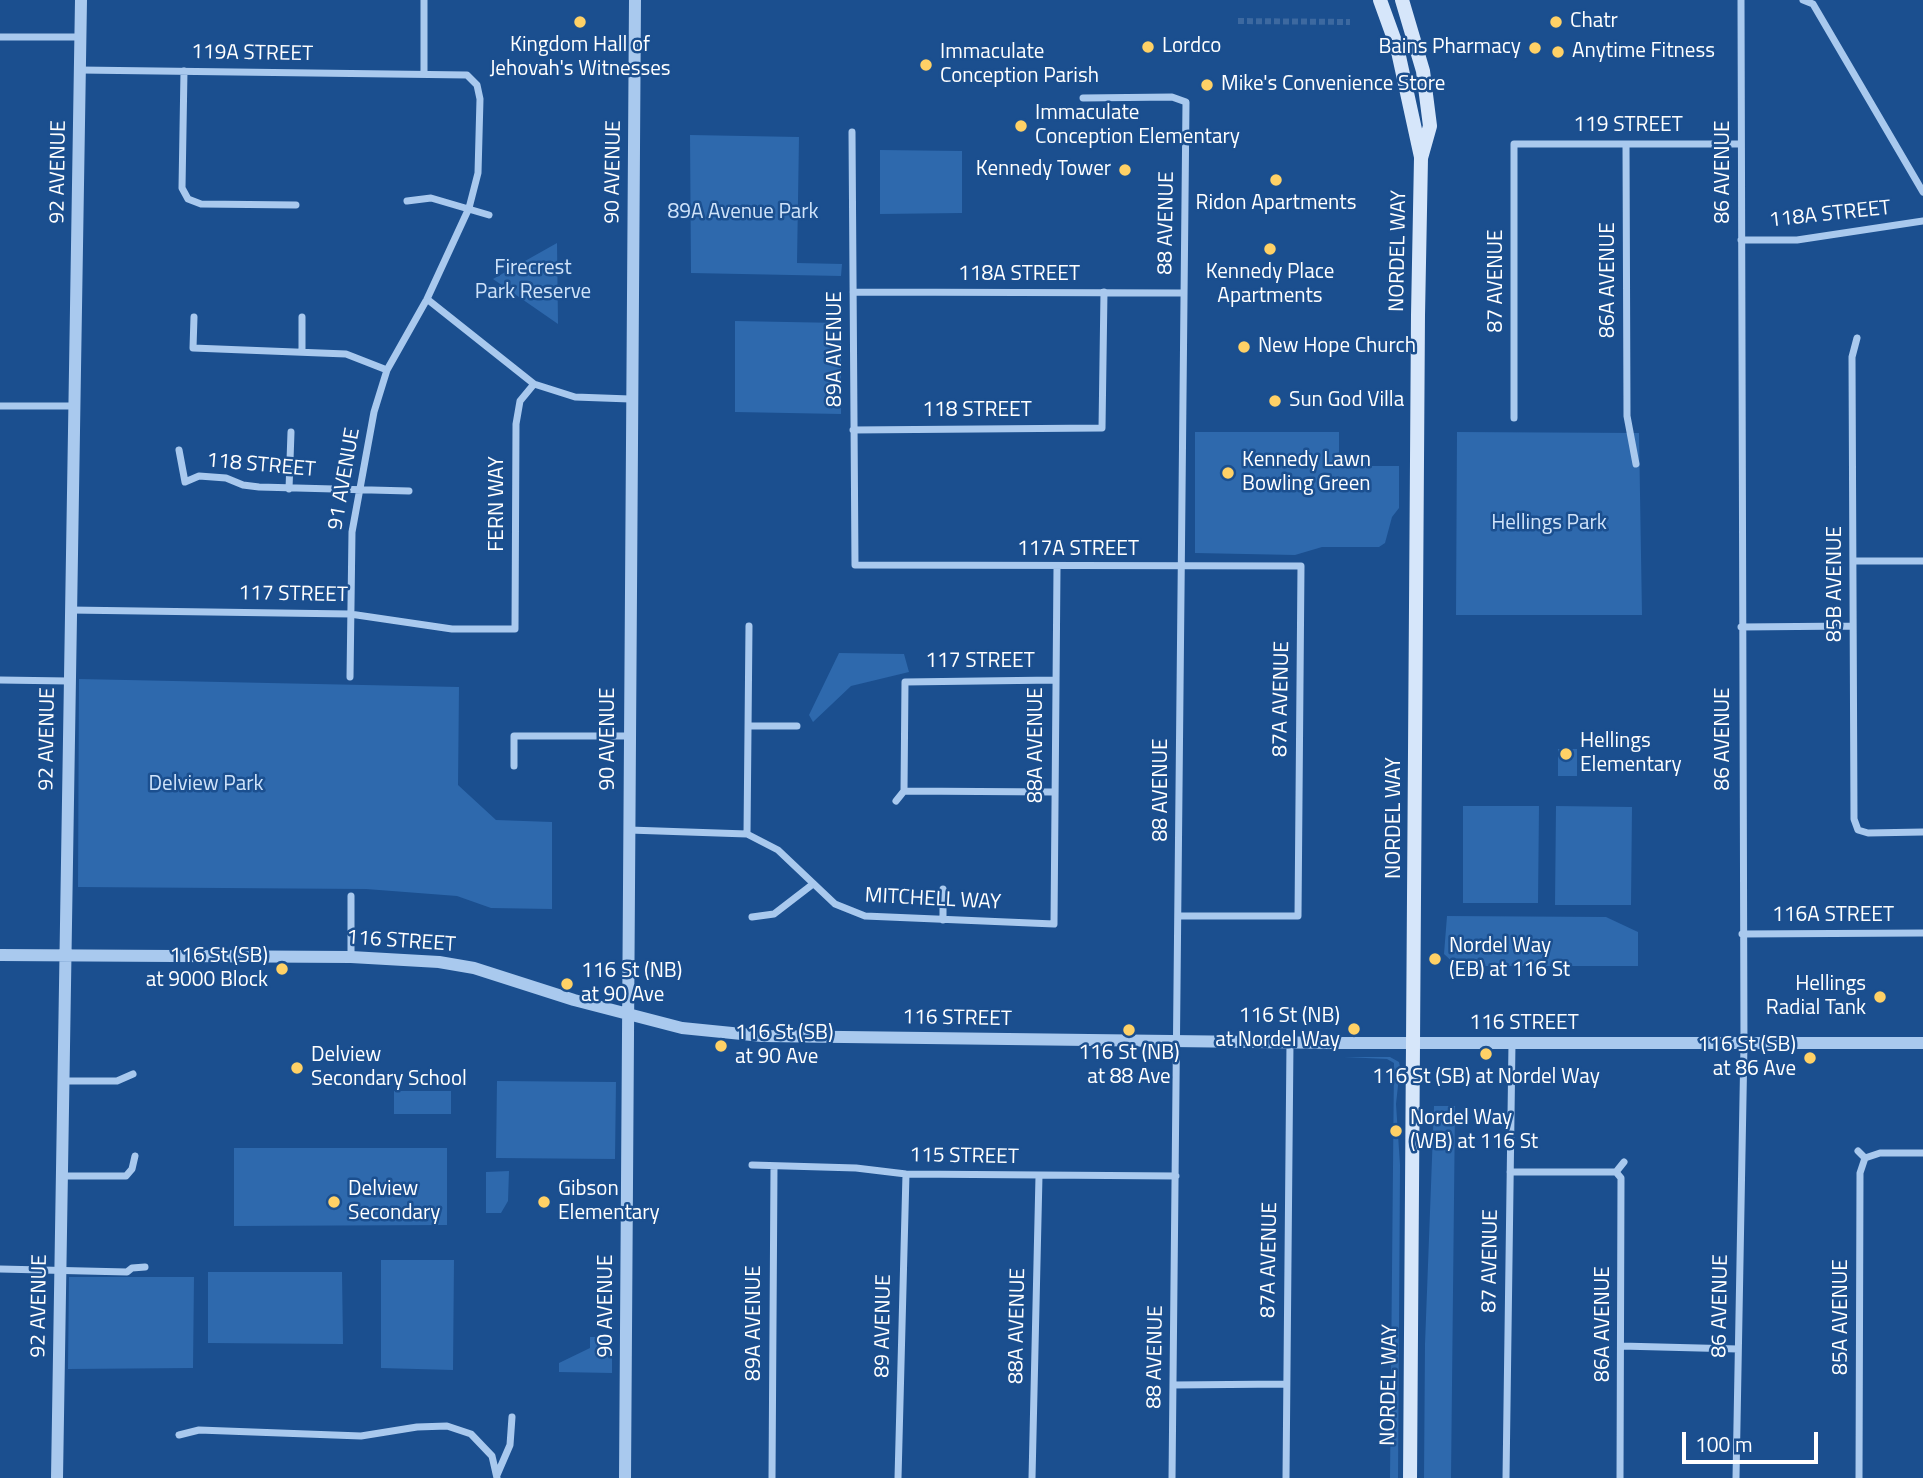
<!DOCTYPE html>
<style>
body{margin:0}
#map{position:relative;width:1923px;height:1478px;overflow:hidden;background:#1b4f8f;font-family:"Titillium Web",sans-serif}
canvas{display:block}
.scale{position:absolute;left:1682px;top:1432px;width:136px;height:32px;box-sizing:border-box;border:4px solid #fff;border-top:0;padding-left:9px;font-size:21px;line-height:24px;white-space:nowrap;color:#fff;-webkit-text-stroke:5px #1b4f8f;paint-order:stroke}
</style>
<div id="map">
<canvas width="1923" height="1478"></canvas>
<div class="scale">100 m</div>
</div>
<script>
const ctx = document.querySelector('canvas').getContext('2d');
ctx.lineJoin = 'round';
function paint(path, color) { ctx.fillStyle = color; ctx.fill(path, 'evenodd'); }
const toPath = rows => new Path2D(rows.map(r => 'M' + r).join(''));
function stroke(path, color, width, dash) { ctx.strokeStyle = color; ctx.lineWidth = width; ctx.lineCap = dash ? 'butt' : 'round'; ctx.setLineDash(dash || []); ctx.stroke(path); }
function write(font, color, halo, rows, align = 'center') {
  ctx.font = font + ' "Titillium Web",sans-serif'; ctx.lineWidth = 5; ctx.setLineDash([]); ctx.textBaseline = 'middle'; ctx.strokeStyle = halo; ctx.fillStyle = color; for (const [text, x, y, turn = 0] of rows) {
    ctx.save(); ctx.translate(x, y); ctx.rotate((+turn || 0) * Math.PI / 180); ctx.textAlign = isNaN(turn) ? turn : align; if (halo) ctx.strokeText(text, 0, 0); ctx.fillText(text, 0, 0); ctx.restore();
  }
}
const green = toPath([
 [690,135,799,137,797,263,842,264,841,276,691,273],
 [880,150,962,151,962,213,880,214],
 [557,243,558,324,493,279],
 [735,321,841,323,841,414,735,412],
 [1195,432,1339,432,1339,466,1399,466,1399,508,1392,517,1385,543,1379,547,1322,547,1295,555,1195,553],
 [1457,432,1639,433,1642,615,1456,615],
 [839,653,904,654,909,672,851,686,813,722,809,715],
 [79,679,459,687,458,785,496,820,552,822,552,909,491,908,457,896,366,889,78,887],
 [1558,749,1577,749,1577,776,1558,776],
 [1463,806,1539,806,1538,903,1463,903],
 [1556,806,1632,807,1631,905,1555,905],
 [1447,916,1606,917,1638,932,1638,966,1457,966,1444,954],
 [1344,1057,1390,1057,1399,1062,1400,1067,1396,1104,1400,1165,1398,1478,1390,1478,1394,1063,1387,1059],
 [497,1081,616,1082,615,1159,496,1158],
 [394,1091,451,1091,451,1114,394,1114],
 [1434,1106,1455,1106,1451,1478,1424,1478,1425,1344],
 [234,1148,447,1148,447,1225,234,1226],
 [509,1171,508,1201,501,1213,486,1213,486,1172],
 [381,1260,454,1260,453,1370,381,1368],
 [208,1272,342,1272,343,1344,208,1343],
 [69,1277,194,1277,193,1368,68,1369],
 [590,1337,612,1337,612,1373,559,1372,559,1363,590,1348]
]);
const pedestrianTunnel = toPath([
 [1238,21,1350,22]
]);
const minor = toPath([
 [1803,0,1813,4,1923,192],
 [0,37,80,37],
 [80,70,467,75,477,85,480,99,478,173,469,208,427,299,387,370,374,412,352,532,350,677],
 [184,71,182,188,188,199,201,204,296,205],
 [424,74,424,0],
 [1083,98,1172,97,1186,102,1172,1478],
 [852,132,855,565,1301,566,1298,916,1178,916],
 [1626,144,1627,416,1636,464],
 [407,201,431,198,489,215],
 [1741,240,1797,240,1923,221],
 [853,292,1184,293],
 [427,299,534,384,575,397,630,399],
 [194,317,193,348,346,354,387,370],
 [1857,338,1852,357,1854,819,1858,830,1868,833,1923,832],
 [302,352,302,317],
 [0,406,73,406],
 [1514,418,1514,144,1741,144],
 [853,430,1102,428,1104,292],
 [179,450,185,482,199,476,226,478,243,485,259,487,409,491],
 [289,489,291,432],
 [1853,561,1923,561],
 [70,610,350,614,452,629,515,629,516,424,520,401,534,384],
 [1741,627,1853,626],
 [0,680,68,681],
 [748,726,797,726],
 [514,766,514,736,629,736],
 [904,791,905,682,1055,680],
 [896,801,904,791,1054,792],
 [629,830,747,834,778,850,835,904,865,916,1054,924,1057,568],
 [747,834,749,626],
 [351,896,351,957],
 [752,917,774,914,813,884],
 [943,920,943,889],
 [1742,934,1923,933],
 [62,1081,117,1081,133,1074],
 [1858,1151,1865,1158,1880,1153,1923,1153],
 [752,1165,856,1168,906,1174,1176,1176],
 [1510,1172,1616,1172,1624,1162],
 [1616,1172,1621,1178,1620,1478],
 [62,1176,126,1176,132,1169,135,1156],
 [0,1269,127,1272,132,1268,145,1267],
 [1621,1346,1738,1349],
 [1173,1385,1286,1384],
 [179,1435,199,1430,361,1436,417,1427,447,1426,471,1434,492,1456,497,1478],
 [497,1475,510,1445,512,1417],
 [772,1478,774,1168],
 [898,1478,906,1174],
 [1032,1478,1039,1176],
 [1286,1478,1290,1042],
 [1506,1478,1512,1043],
 [1736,1478,1744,1044,1741,0],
 [1859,1478,1860,1173,1865,1158]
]);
const tertiary = toPath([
 [0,955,351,957,439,962,474,968,574,1000,682,1028,762,1036,1335,1043,1923,1043],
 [57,1478,81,0],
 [625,1478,635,0]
]);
const secondary = toPath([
 [1380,0,1397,47,1421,157],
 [1402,0,1423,71,1430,126,1421,158,1418,315,1410,1478]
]);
const markers = [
 [580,22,7,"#ffd166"],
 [1556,22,7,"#ffd166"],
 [1148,47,7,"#ffd166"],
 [1535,48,7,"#ffd166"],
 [1558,52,7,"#ffd166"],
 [926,65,7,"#ffd166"],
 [1207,85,7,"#ffd166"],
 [1021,126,7,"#ffd166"],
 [1125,170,7,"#ffd166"],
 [1276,180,7,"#ffd166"],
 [1270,249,7,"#ffd166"],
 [1244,347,7,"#ffd166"],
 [1275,401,7,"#ffd166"],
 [1228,473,7,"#ffd166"],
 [1566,754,7,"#ffd166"],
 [1435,959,7,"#ffd166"],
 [282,969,7,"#ffd166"],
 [567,984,7,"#ffd166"],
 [1880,997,7,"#ffd166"],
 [1354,1029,7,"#ffd166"],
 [1129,1030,7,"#ffd166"],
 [721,1046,7,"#ffd166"],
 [1486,1054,7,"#ffd166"],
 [1810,1058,7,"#ffd166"],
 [297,1068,7,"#ffd166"],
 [1396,1131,7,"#ffd166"],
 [334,1202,7,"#ffd166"],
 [544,1202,7,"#ffd166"]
];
const poiNames = [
 ["Chatr",1570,22],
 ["Kingdom Hall of",580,46,"center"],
 ["Jehovah's Witnesses",580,70,"center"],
 ["Lordco",1162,47],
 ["Bains Pharmacy",1521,48,"right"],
 ["Anytime Fitness",1572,52],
 ["Immaculate",940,53],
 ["Conception Parish",940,77],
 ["Mike's Convenience Store",1221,85],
 ["Immaculate",1035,114],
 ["Conception Elementary",1035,138],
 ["Kennedy Tower",1111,170,"right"],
 ["Ridon Apartments",1276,204,"center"],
 ["Kennedy Place",1270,273,"center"],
 ["Apartments",1270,297,"center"],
 ["New Hope Church",1258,347],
 ["Sun God Villa",1289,401],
 ["Kennedy Lawn",1242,461],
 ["Bowling Green",1242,485],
 ["Hellings",1580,742],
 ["Elementary",1580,766],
 ["Nordel Way",1449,947],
 ["(EB) at 116 St",1449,971],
 ["116 St (SB)",268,957,"right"],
 ["at 9000 Block",268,981,"right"],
 ["116 St (NB)",581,972],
 ["at 90 Ave",581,996],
 ["Hellings",1866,985,"right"],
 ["Radial Tank",1866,1009,"right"],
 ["116 St (NB)",1340,1017,"right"],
 ["at Nordel Way",1340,1041,"right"],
 ["116 St (SB)",735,1034],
 ["at 90 Ave",735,1058],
 ["116 St (SB)",1796,1046,"right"],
 ["at 86 Ave",1796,1070,"right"],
 ["116 St (NB)",1129,1054,"center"],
 ["at 88 Ave",1129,1078,"center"],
 ["Delview",311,1056],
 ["Secondary School",311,1080],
 ["116 St (SB) at Nordel Way",1486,1078,"center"],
 ["Nordel Way",1410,1119],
 ["(WB) at 116 St",1410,1143],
 ["Delview",348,1190],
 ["Secondary",348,1214],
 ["Gibson",558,1190],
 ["Elementary",558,1214]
];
const streetNames = [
 ["119A STREET",252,54,1],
 ["119 STREET",1628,126],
 ["92 AVENUE",59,172,-89],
 ["90 AVENUE",614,172,-89],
 ["86 AVENUE",1724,172,-90],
 ["118A STREET",1830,215,-6],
 ["88 AVENUE",1167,223,-89],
 ["NORDEL WAY",1399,251,-89],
 ["118A STREET",1019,275],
 ["86A AVENUE",1609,280,-90],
 ["87 AVENUE",1497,281,-90],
 ["89A AVENUE",836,349,-90],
 ["118 STREET",977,411],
 ["118 STREET",261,466,5],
 ["91 AVENUE",345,479,-80],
 ["FERN WAY",498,504,-90],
 ["117A STREET",1078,550],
 ["85B AVENUE",1836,584,-90],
 ["117 STREET",293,595,1],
 ["117 STREET",980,662],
 ["87A AVENUE",1282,699,-89],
 ["92 AVENUE",48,739,-89],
 ["90 AVENUE",609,739,-90],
 ["86 AVENUE",1724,739,-90],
 ["88A AVENUE",1037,745,-90],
 ["88 AVENUE",1162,790,-90],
 ["NORDEL WAY",1395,818,-90],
 ["MITCHELL WAY",933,900,3],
 ["116A STREET",1833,916],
 ["116 STREET",401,942,4],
 ["116 STREET",957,1019,1],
 ["116 STREET",1524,1024],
 ["115 STREET",964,1157,1],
 ["87A AVENUE",1270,1260,-89],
 ["87 AVENUE",1491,1261,-89],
 ["92 AVENUE",40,1306,-89],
 ["90 AVENUE",607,1306,-90],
 ["86 AVENUE",1721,1306,-89],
 ["85A AVENUE",1842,1317,-90],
 ["89A AVENUE",755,1323,-90],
 ["86A AVENUE",1604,1324,-90],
 ["89 AVENUE",884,1326,-89],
 ["88A AVENUE",1018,1326,-89],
 ["88 AVENUE",1156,1357,-89],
 ["NORDEL WAY",1390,1385,-89]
];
const parkNames = [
 ["89A Avenue Park",743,213],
 ["Firecrest",533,269],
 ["Park Reserve",533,293],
 ["Hellings Park",1549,524],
 ["Delview Park",206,785]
];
paint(green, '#2e69ad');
stroke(pedestrianTunnel, '#3d69a0', 6, [6, 3]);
stroke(minor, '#a9c9ee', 7);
stroke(tertiary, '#a9c9ee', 12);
stroke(secondary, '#d6e6fa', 14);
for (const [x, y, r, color] of markers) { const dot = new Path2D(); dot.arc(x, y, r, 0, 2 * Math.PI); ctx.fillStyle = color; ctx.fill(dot); stroke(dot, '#1b4f8f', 2.5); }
write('21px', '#fff', '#1b4f8f', poiNames, 'left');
write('21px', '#fff', '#1b4f8f', streetNames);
write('21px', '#cfe3fa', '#1b4f8f', parkNames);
</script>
